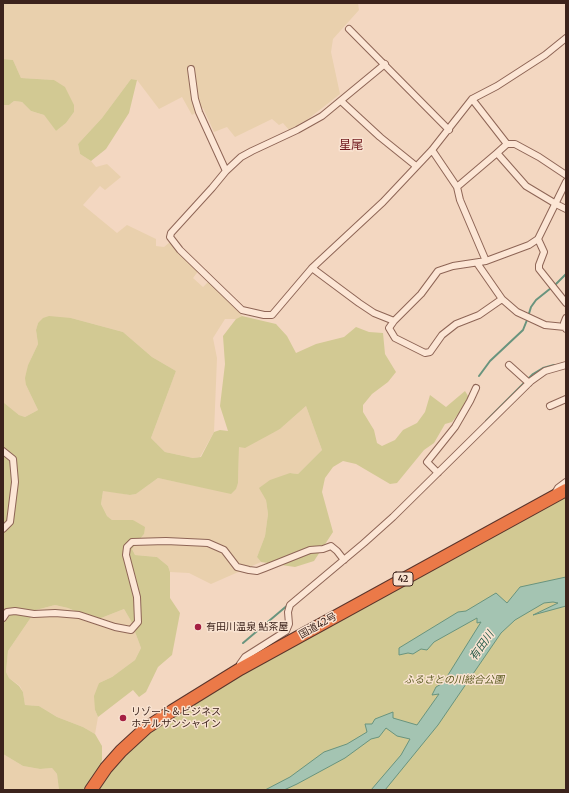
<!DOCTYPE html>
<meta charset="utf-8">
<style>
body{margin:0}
#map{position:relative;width:569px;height:793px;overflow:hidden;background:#f3d7c1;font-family:Merriweather,serif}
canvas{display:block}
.frame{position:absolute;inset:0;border:4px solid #3c231c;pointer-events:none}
</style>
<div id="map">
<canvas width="569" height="793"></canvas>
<div class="frame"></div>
</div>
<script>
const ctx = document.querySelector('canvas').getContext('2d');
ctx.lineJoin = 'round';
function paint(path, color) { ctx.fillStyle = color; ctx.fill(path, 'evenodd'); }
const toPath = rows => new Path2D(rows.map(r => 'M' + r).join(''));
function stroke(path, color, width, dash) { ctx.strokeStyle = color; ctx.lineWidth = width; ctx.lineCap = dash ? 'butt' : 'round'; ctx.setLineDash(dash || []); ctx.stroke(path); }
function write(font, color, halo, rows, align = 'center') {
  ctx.font = font + ' Merriweather,"Noto Sans JP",serif'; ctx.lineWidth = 3; ctx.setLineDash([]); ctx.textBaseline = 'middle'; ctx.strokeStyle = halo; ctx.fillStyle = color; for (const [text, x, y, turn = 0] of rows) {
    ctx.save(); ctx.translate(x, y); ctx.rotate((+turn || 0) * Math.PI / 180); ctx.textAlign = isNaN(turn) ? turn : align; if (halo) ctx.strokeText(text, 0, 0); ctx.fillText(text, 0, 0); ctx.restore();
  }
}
const farmland = toPath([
 [3,3,358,3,359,10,333,39,331,52,340,94,308,119,289,130,283,123,279,125,272,119,235,137,227,127,214,132,203,108,192,115,182,97,159,109,137,80,131,79,102,118,78,144,80,154,91,161,96,167,107,164,121,177,105,190,100,186,83,205,117,233,127,225,156,239,156,246,164,247,170,242,199,270,193,278,203,287,209,281,239,310,242,316,236,319,225,319,213,338,217,358,214,432,200,457,193,458,165,452,151,438,176,371,152,357,123,332,71,318,38,323,36,330,38,344,28,365,26,385,38,410,25,417,19,415,3,402,3,105,9,105,14,101,22,102,31,111,44,115,56,131,66,123,74,112,54,80,21,78,13,60,3,59],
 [306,406,322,450,298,474,290,473,266,500,268,514,265,536,257,557,261,562,211,584,189,573,170,572,168,566,157,557,135,555,132,549,144,534,133,520,112,520,107,516,101,504,103,490,130,495,136,494,158,478,231,493,238,483,239,447,280,429],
 [55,605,68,608,96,620,124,609,131,621,141,648,135,660,112,677,99,683,95,710,98,717,95,734,83,727,57,717,39,706,25,705,23,692,20,686,9,678,6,672,8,651,36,610],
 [3,754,23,766,40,769,52,768,57,774,59,790,3,790]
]);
const green = toPath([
 [3,59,13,60,21,78,54,80,65,87,74,105,74,112,66,123,56,131,44,115,31,111,22,102,14,101,9,105,3,105],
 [131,79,137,80,129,113,106,149,91,161,80,154,78,144,102,118],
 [49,316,71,318,123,332,152,357,176,371,151,438,165,452,193,458,201,457,214,432,220,430,228,431,220,406,225,364,223,336,236,319,242,316,276,324,287,336,296,353,316,344,344,337,356,327,369,332,383,333,385,354,396,372,388,382,372,394,363,405,363,412,374,430,377,443,382,446,395,440,403,430,417,423,425,412,430,395,446,407,465,391,470,399,452,422,445,424,434,443,424,450,397,483,390,484,356,464,343,461,333,467,325,478,322,492,333,532,314,561,295,567,261,562,257,557,265,536,268,514,266,500,259,488,270,480,290,473,298,474,322,450,306,406,280,429,245,448,239,447,238,483,236,489,231,494,158,478,136,494,130,495,103,491,101,504,107,516,112,520,133,520,145,527,144,534,132,549,135,555,157,557,168,566,170,572,170,598,180,613,172,655,158,667,146,692,139,697,133,690,98,717,95,710,94,696,99,683,112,677,135,660,141,648,131,621,124,609,96,620,68,608,55,605,36,610,8,651,6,672,9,678,19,686,23,692,25,705,39,706,57,717,83,727,95,734,102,746,102,760,100,767,83,790,59,790,57,774,52,768,40,769,23,766,3,754,3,402,19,415,25,417,38,410,26,385,25,378,28,365,38,344,36,330,38,323,43,318],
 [566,494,566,790,98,790,121,757,151,731,215,690,308,636]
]);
const water = toPath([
 [566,577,566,606,533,615,558,603,553,602,544,603,515,620,501,633,438,725,385,790,371,790,401,755,410,739,397,736,386,728,379,737,371,739,345,758,297,784,284,790,265,790,290,777,324,752,347,744,367,732,365,724,372,724,375,719,393,712,393,718,417,725,439,694,432,695,436,687,443,683,481,622,477,623,477,618,434,642,427,650,421,649,413,654,408,653,399,655,399,648,458,612,466,611,496,593,507,603,520,587,566,577]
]);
const stream = toPath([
 [479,376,490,361,523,330,527,320,531,307,536,300,556,284,566,274],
 [486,421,533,374,543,368,554,365],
 [243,643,289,604]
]);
const street = toPath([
 [349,29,449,130],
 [385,64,322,116,297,130,252,151,241,157,226,171,212,188,171,233,170,237,180,250,242,310,264,315,272,315,312,268,383,202,432,150,472,99,497,86,545,55,566,38],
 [191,69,195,99,199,112,226,171],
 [472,99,507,144,497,153],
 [341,101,380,137,416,166],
 [507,144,515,144,539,157,566,175],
 [432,150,457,187,497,153,526,186,556,204,566,209],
 [566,182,538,239,544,252,539,265,539,269,566,303],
 [457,187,460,200,486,261],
 [477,263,502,299,517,312,545,325,565,327],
 [312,268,359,303,374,313,394,321],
 [502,299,479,315,456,324,442,335,430,352,425,353,395,338,389,328,394,321,421,294,438,271,453,266,486,261,529,245,538,239],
 [566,318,564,323,566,329],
 [509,365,529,383],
 [550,406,566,399],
 [3,451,13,459,15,482,10,522,3,529],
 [438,473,427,462,455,427,470,401,476,388],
 [555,493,558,488,566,482],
 [3,618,7,612,15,611,34,614,55,613,79,615,115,627,131,630,138,622,137,597,126,555,127,547,132,542,166,541,208,543,224,550,237,567,249,570,257,571,265,568,310,550,323,549,331,546,337,551,344,560],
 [240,668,240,664,245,657,286,631,289,624,288,612,290,605,364,543,393,517,531,381,545,371,566,365]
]);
const highway = toPath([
 [91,790,106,768,121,751,146,728,172,711,240,669,566,490]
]);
const markers = [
 [198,627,4,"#a41f42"],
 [123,718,4,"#a41f42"]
];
const shields = [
 [403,579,20]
];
const shieldNames = [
 ["42",403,579]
];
const streetNames = [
 ["国道42号",318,626,-29]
];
const poiNames = [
 ["有田川温泉 鮎茶屋",206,627],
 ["リゾート＆ビジネス",131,712],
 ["ホテルサンシャイン",131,724]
];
const parkNames = [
 ["ふるさとの川総合公園",454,680]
];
const waterNames = [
 ["有田川",482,646,-55]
];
const quarterNames = [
 ["星尾",351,146]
];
paint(farmland, '#e9d0ad');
paint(green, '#d2c993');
paint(water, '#a4c4b2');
stroke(water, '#69947e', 1);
stroke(stream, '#69947e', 2);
stroke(street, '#8e6556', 8);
stroke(highway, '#5b352b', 14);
stroke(street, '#fce6d5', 6);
stroke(highway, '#eb7948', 12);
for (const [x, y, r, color] of markers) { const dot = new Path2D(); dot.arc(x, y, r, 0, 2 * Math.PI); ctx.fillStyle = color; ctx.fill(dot); stroke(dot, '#f9e3d1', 1.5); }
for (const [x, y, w] of shields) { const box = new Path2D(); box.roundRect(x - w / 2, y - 7, w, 14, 3); ctx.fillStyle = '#f9e3d1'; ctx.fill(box); stroke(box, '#3c231c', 1); }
write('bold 9px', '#3c231c', null, shieldNames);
write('10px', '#3c231c', '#f9e3d1', streetNames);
write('10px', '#3c231c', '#f9e3d1', poiNames, 'left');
write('italic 10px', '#5b5b20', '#f9e3d1', parkNames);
write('italic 11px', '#2a5e4d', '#f9e3d1', waterNames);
write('12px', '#6e171b', '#f9e3d1', quarterNames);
</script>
